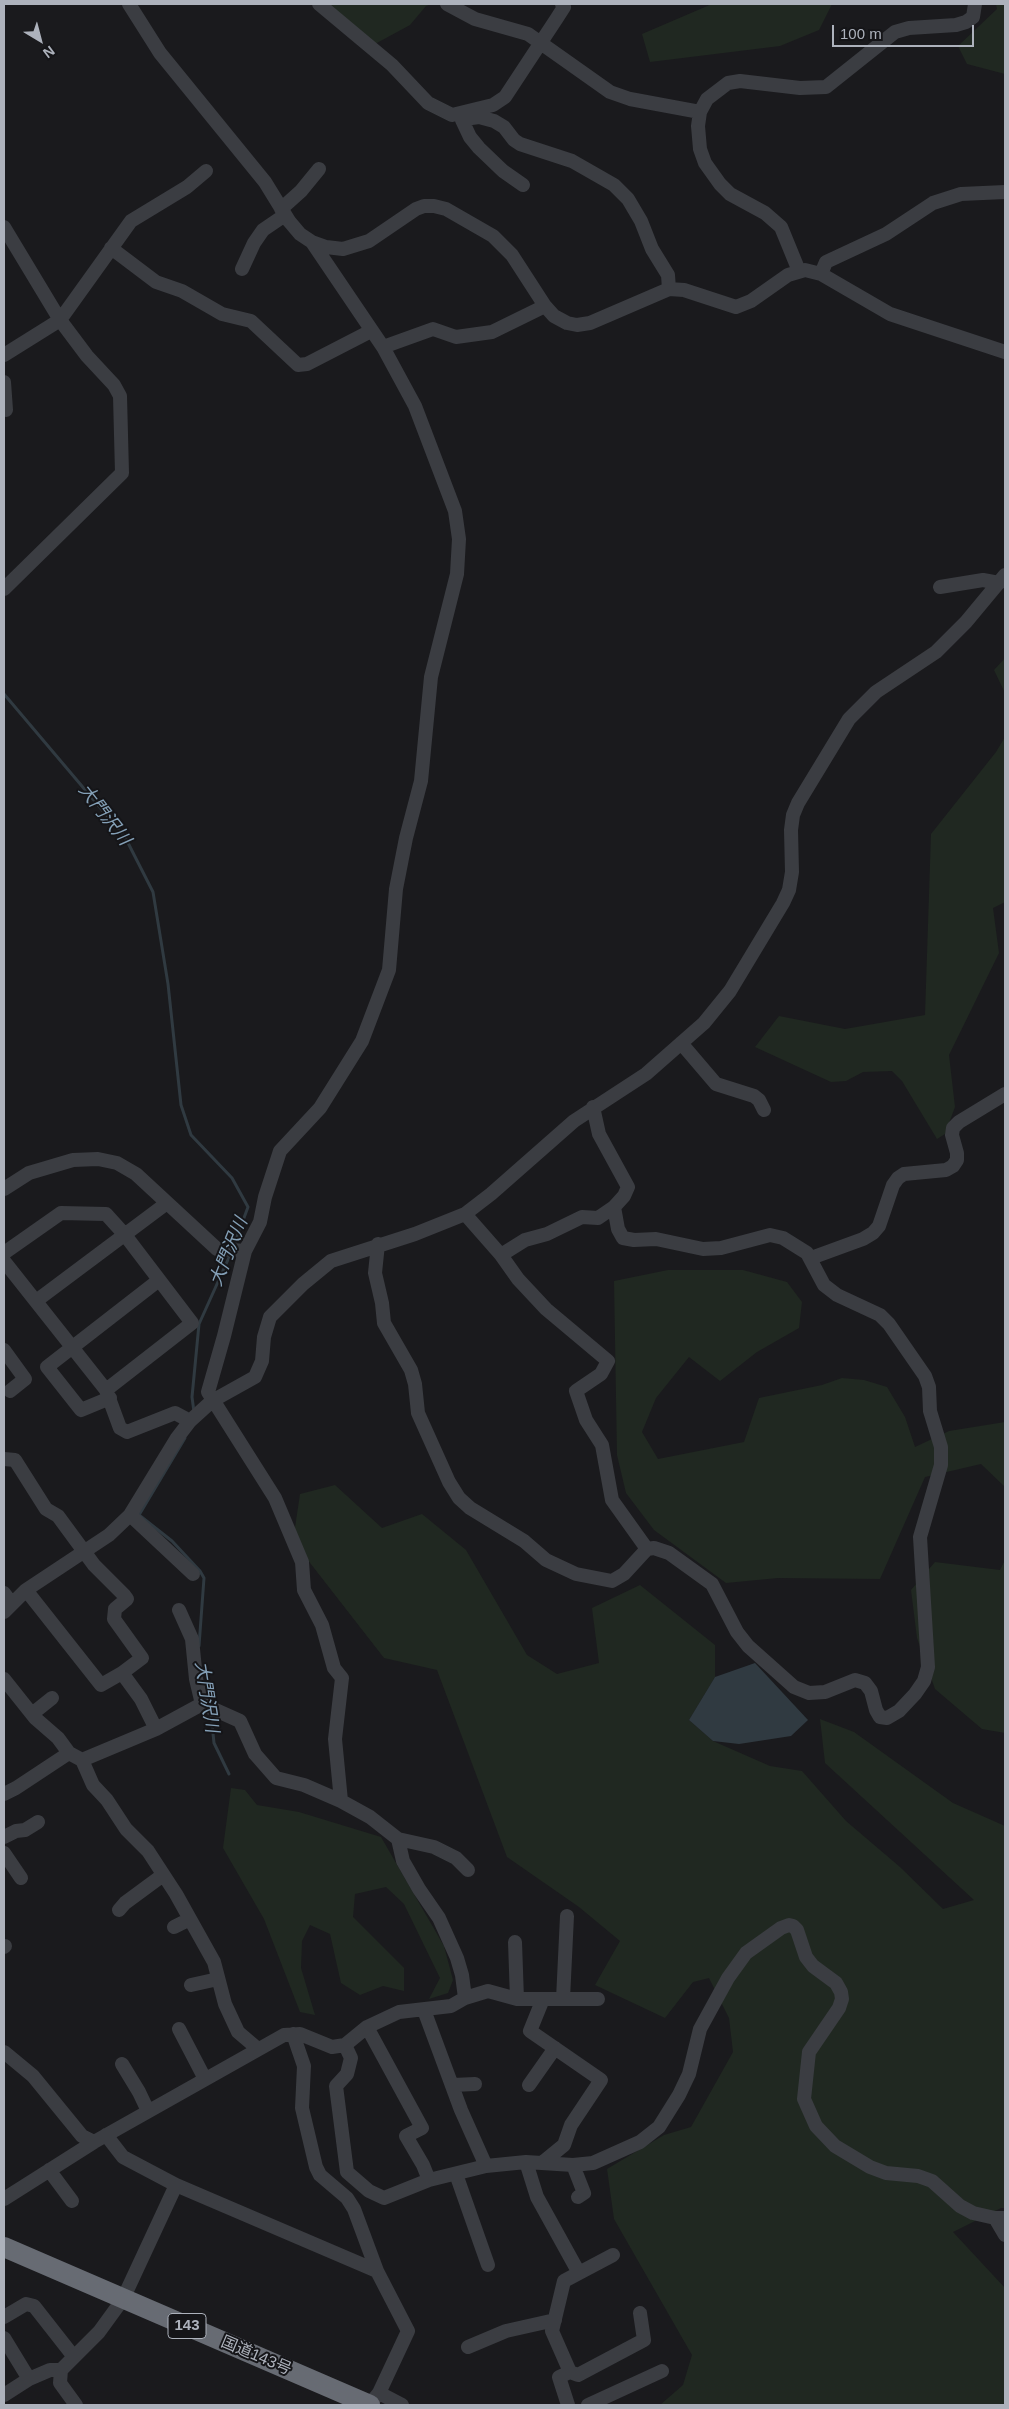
<!DOCTYPE html>
<meta charset="utf-8">
<style>
body{margin:0}
#map{position:relative;width:1009px;height:2409px;overflow:hidden;background:#1a1a1d;font-family:Arial,sans-serif}
canvas{display:block}
.frame{position:absolute;inset:0;border:5px solid #adb2bc;pointer-events:none}
.north{position:absolute;left:15px;top:15px;width:50px;height:50px;-webkit-text-stroke:4px #151518;paint-order:stroke;rotate:143deg;font-size:14px;font-weight:700;line-height:20px;text-align:center;color:#adb2bc}
.north::after{content:'';display:block;margin:auto;width:18px;height:22px;background:#adb2bc;clip-path:polygon(50% 0,100% 100%,50% 72%,0 100%)}
.scale{position:absolute;left:832px;top:25px;width:142px;height:22px;box-sizing:border-box;border:2px solid #adb2bc;border-top:0;padding-left:6px;font-size:15px;line-height:18px;white-space:nowrap;color:#adb2bc;-webkit-text-stroke:4px #151518;paint-order:stroke}
</style>
<div id="map">
<canvas width="1009" height="2409"></canvas>
<div class="frame"></div>
<div class="north">N</div>
<div class="scale">100 m</div>
</div>
<script>
const ctx = document.querySelector('canvas').getContext('2d');
ctx.lineJoin = 'round';
function paint(path, color) { ctx.fillStyle = color; ctx.fill(path, 'evenodd'); }
const toPath = rows => new Path2D(rows.map(r => 'M' + r).join(''));
function stroke(path, color, width, dash) { ctx.strokeStyle = color; ctx.lineWidth = width; ctx.lineCap = dash ? 'butt' : 'round'; ctx.setLineDash(dash || []); ctx.stroke(path); }
function write(font, color, halo, rows, align = 'center') {
  ctx.font = font + ' Arial,"Noto Sans JP",sans-serif'; ctx.lineWidth = 4; ctx.setLineDash([]); ctx.textBaseline = 'middle'; ctx.strokeStyle = halo; ctx.fillStyle = color; for (const [text, x, y, turn = 0] of rows) {
    ctx.save(); ctx.translate(x, y); ctx.rotate((+turn || 0) * Math.PI / 180); ctx.textAlign = isNaN(turn) ? turn : align; if (halo) ctx.strokeText(text, 0, 0); ctx.fillText(text, 0, 0); ctx.restore();
  }
}
const green = toPath([
 [328,4,432,4,426,6,410,25,375,44],
 [712,4,832,4,819,30,780,46,650,62,642,34],
 [996,4,1005,4,1005,74,967,64,958,46,997,9],
 [1005,658,1005,693,994,670],
 [1005,737,1005,902,993,908,999,953,949,1055,955,1107,945,1134,937,1139,902,1081,892,1071,863,1072,846,1081,831,1082,755,1047,779,1016,845,1029,925,1015,931,834,996,752],
 [668,1270,743,1270,787,1282,802,1302,799,1328,757,1352,720,1381,689,1357,656,1398,642,1432,658,1459,744,1442,759,1398,822,1385,842,1378,864,1380,887,1387,905,1417,915,1447,949,1431,1005,1422,1005,1487,981,1464,925,1477,880,1579,778,1578,726,1583,654,1530,626,1493,617,1455,614,1281],
 [335,1485,382,1528,422,1514,466,1550,527,1655,557,1674,599,1663,592,1608,640,1585,715,1645,715,1677,689,1720,713,1741,770,1766,802,1771,846,1821,900,1867,943,1909,974,1900,825,1763,820,1719,854,1732,953,1803,1005,1826,1005,2208,1001,2208,953,2232,1005,2288,1005,2405,660,2405,683,2385,692,2355,614,2219,607,2169,664,2135,691,2127,733,2052,729,2018,709,1978,693,1982,665,2018,595,1985,620,1941,579,1907,507,1857,437,1670,384,1658,293,1541,300,1494],
 [1005,1560,1005,1733,982,1729,935,1689,917,1638,911,1590,935,1562,1000,1570],
 [231,1788,245,1790,257,1805,299,1812,381,1837,444,1946,453,1980,448,1993,429,1999,440,1978,404,1904,386,1887,355,1894,353,1917,404,1968,404,1991,383,1986,360,1995,341,1983,330,1934,310,1925,302,1941,301,1968,315,2015,300,2012,264,1919,223,1848]
]);
const water = toPath([
 [755,1663,808,1720,791,1736,739,1744,713,1741,689,1720,715,1677]
]);
const stream = toPath([
 [4,694,125,837,153,892,168,984,181,1105,191,1135,232,1178,248,1207,234,1245],
 [194,1412,192,1397,199,1324,231,1253],
 [185,1438,139,1515,172,1541,200,1571,204,1578,199,1646],
 [211,1714,214,1743,229,1774]
]);
const minor = toPath([
 [129,4,160,53,265,182,289,221,300,234,312,242,326,247,343,249,369,241,416,209,424,206,434,206,446,209,493,236,512,255,545,306,554,316,567,323,577,325,590,323,669,289,684,290,736,307,751,301,788,275,805,270,821,274,890,314,1005,352],
 [319,4,392,65,428,103,452,115,493,105,505,97,557,18,564,7,562,4],
 [447,4,475,19,528,34,610,92,630,99,700,112],
 [464,119,479,117,494,121,504,127,514,140,520,144,572,161,614,185,628,199,641,221,652,249,668,275,669,289],
 [462,120,470,137,479,148,503,171,523,185],
 [281,209,301,191,319,169],
 [4,227,60,320,87,356,114,385,120,396,122,473,4,589],
 [312,242,383,347,415,406,455,511,459,539,457,574,431,677,421,781,406,838,396,889,389,970,362,1041,320,1108,280,1151,265,1197,260,1222,245,1251,224,1336,208,1392,275,1498,302,1562,304,1590,322,1625,334,1668,342,1678,335,1739,341,1801],
 [111,248,156,282,182,291,222,314,251,321,298,365,307,364,371,331],
 [242,269,254,243,263,230,285,215],
 [799,271,781,227,765,213,730,194,720,184,705,163,700,149,698,126,700,112,707,99,728,83,740,81,800,88,826,87,895,32,909,28,956,25,966,22,973,17,975,4],
 [821,274,826,262,886,234,933,203,961,194,1005,192],
 [383,347,433,329,456,337,492,332,545,306],
 [4,355,60,320,131,221,187,187,206,171],
 [4,382,6,410],
 [940,587,983,580,999,583],
 [681,1043,716,1084,754,1096,759,1100,764,1110],
 [4,1189,29,1173,73,1160,98,1159,117,1163,136,1174,217,1249,245,1251],
 [465,1214,501,1255,518,1279,546,1309,608,1361,601,1374,576,1391,586,1420,602,1445,612,1500,647,1549],
 [378,1244,375,1273,382,1303,384,1323,411,1370,415,1384,418,1413,449,1482,459,1498,470,1508,524,1541,546,1560,576,1574,612,1581,624,1574,647,1549,654,1548,669,1553,712,1584,737,1632,748,1646,794,1687,809,1693,825,1692,855,1680,865,1683,871,1691,876,1710,880,1717,887,1718,899,1711,915,1694,924,1681,928,1667,920,1537,941,1465,941,1447,930,1411,929,1387,925,1376,889,1324,880,1315,837,1295,824,1285,807,1253,783,1238,770,1235,721,1248,703,1249,656,1239,634,1240,623,1238,618,1229,614,1207,624,1196,628,1187,599,1134,593,1107],
 [4,1253,61,1213,106,1214,125,1235,192,1323,106,1390],
 [501,1255,525,1240,547,1234,582,1217,598,1218,614,1207],
 [811,1258,863,1239,873,1233,879,1226,893,1185,898,1178,904,1174,946,1170,953,1166,957,1160,957,1153,952,1135,953,1128,959,1122,1005,1094],
 [4,1261,106,1390,120,1428,127,1432,175,1413,190,1421],
 [36,1301,167,1203],
 [4,1350,25,1379,10,1391],
 [110,1398,81,1410,47,1367,159,1280],
 [4,1459,15,1460,46,1509,58,1516,94,1565,124,1595,127,1599,115,1609,114,1619,142,1658,122,1673],
 [130,1515,193,1574],
 [26,1590,101,1685,122,1673,141,1699,156,1729],
 [4,1593,12,1604],
 [179,1610,192,1639,196,1679,202,1704],
 [4,1612,26,1590,109,1535,130,1515,177,1438,190,1421,212,1401,255,1377,262,1361,264,1337,270,1317,303,1284,331,1261,415,1234,465,1214,491,1194,574,1121,646,1074,704,1023,730,991,783,903,789,890,792,872,791,830,793,815,798,803,849,719,876,692,936,652,966,622,1005,575],
 [4,1679,35,1718,58,1738,69,1753,82,1760,156,1729,202,1704],
 [202,1704,240,1721,255,1754,276,1778,304,1785,341,1801,370,1817,398,1839,434,1847,456,1858,468,1870],
 [32,1714,52,1698],
 [82,1760,93,1785,107,1800,126,1829,148,1851,176,1894,214,1962,225,2004,238,2032,258,2049],
 [4,1794,16,1788,69,1753],
 [4,1837,16,1831,25,1830,38,1822],
 [398,1839,403,1861,419,1889,439,1918,457,1958,462,1975,465,1998],
 [4,1853,21,1878],
 [119,1910,125,1903,163,1875],
 [174,1927,190,1919],
 [515,1942,517,1999],
 [4,1947,5,1946],
 [191,1985,218,1979],
 [563,1999,567,1916],
 [424,2010,461,2110,486,2166,526,2162,573,2165,593,2163,640,2142,659,2127,679,2095,689,2074,700,2029,728,1978,746,1953,781,1928,789,1925,793,1926,797,1930,806,1957,813,1966,836,1983,841,1992,842,1999,839,2008,809,2052,804,2099,816,2126,835,2146,870,2167,886,2173,918,2176,932,2181,960,2206,973,2213,995,2218,1005,2218],
 [367,2027,422,2128,406,2136,423,2165,429,2180],
 [179,2029,205,2079],
 [293,2034,304,2066,302,2108,316,2167,320,2175,347,2198,354,2209,377,2271],
 [345,2045,351,2058,347,2074,336,2086,347,2172,369,2191,384,2198,429,2180,486,2166],
 [4,2052,33,2076,82,2136,94,2142],
 [122,2064,139,2092,148,2111],
 [453,2085,475,2084],
 [529,2085,555,2048],
 [106,2135,123,2157,176,2185,377,2271,408,2331,379,2393,369,2405],
 [526,2162,537,2197,579,2273,564,2281,552,2331,570,2372,559,2377,568,2405],
 [542,2163,564,2145,571,2125,601,2080,530,2031,543,1999],
 [573,2165,584,2193,578,2197],
 [49,2170,72,2201],
 [456,2174,488,2265],
 [4,2199,94,2142,284,2035,300,2034,332,2047,345,2045,367,2027,399,2012,451,2006,465,1998,488,1991,517,1999,598,1999],
 [995,2218,1005,2235],
 [579,2273,613,2255],
 [4,2317,26,2304,34,2306,74,2357],
 [4,2338,29,2379],
 [468,2347,506,2331,555,2320],
 [570,2372,578,2375,644,2340,640,2313],
 [379,2393,402,2405],
 [4,2395,29,2379,50,2370,61,2370],
 [76,2405,60,2383,61,2370,99,2332,123,2299,176,2185],
 [588,2405,662,2371]
]);
const highway = toPath([
 [4,2247,370,2405]
]);
const shields = [
 [187,2326,38]
];
const shieldNames = [
 ["143",187,2326]
];
const streetNames = [
 ["国道143号",256,2356,23]
];
const waterNames = [
 ["大門沢川",104,815,52],
 ["大門沢川",229,1252,-68],
 ["大門沢川",206,1697,81]
];
paint(green, '#202821');
paint(water, '#303a41');
stroke(stream, '#303a41', 3);
stroke(minor, '#3b3d42', 14);
stroke(highway, '#676b73', 20);
for (const [x, y, w] of shields) { const box = new Path2D(); box.roundRect(x - w / 2, y - 12.5, w, 25, 4); ctx.fillStyle = '#151518'; ctx.fill(box); stroke(box, '#adb2bc', 1); }
write('bold 15px', '#adb2bc', null, shieldNames);
write('16px', '#adb2bc', '#151518', streetNames);
write('italic 18px', '#84a0b7', '#151518', waterNames);
</script>
